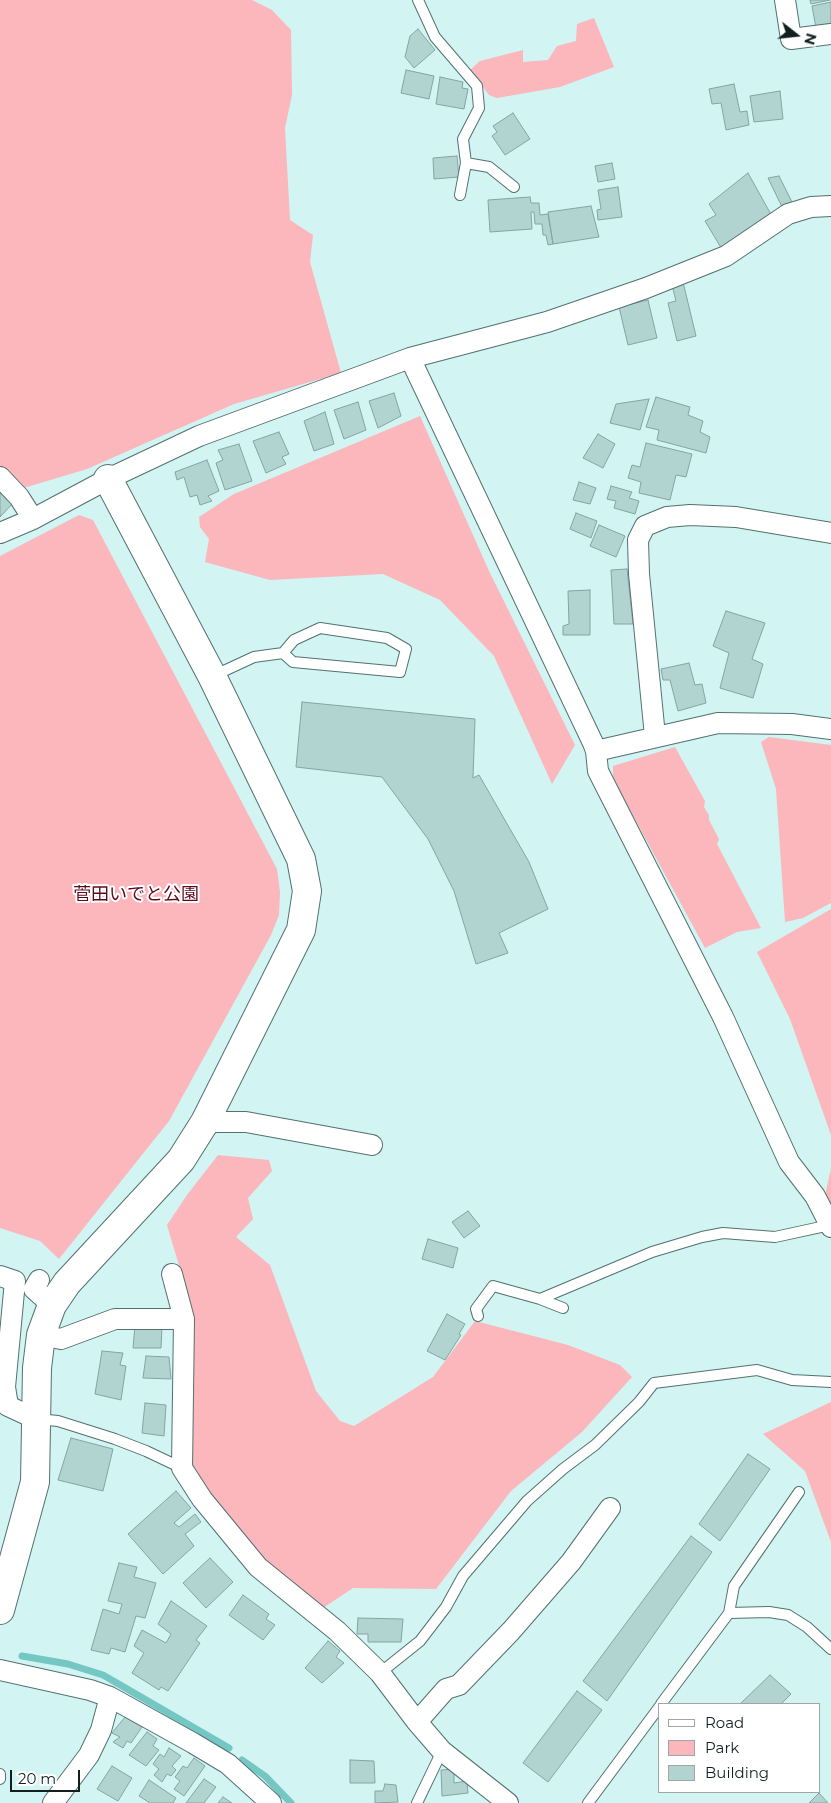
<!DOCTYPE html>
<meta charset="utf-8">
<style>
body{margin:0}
#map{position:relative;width:831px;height:1803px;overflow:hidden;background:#d2f4f2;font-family:Montserrat,sans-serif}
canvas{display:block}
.legend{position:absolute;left:658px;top:1703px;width:162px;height:90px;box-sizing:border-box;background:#fff;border:1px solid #a0a5a5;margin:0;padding:6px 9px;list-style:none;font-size:15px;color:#121f1e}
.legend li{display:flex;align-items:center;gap:10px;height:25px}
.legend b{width:25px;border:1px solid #a0a5a5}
.north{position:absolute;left:771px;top:10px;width:50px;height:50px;-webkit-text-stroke:4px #fff;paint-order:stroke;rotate:106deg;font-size:14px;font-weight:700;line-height:20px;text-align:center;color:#121f1e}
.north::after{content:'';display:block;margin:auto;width:18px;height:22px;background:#121f1e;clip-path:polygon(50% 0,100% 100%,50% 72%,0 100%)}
.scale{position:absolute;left:10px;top:1770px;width:70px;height:22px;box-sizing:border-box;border:2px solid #121f1e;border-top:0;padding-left:6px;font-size:15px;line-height:18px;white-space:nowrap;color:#121f1e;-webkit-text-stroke:4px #fff;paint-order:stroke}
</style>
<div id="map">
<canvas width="831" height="1803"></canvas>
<ul class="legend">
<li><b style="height:6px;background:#fff"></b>Road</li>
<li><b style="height:14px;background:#fbb7bb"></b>Park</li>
<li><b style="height:14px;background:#b2d4d1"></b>Building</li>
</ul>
<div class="north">N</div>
<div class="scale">20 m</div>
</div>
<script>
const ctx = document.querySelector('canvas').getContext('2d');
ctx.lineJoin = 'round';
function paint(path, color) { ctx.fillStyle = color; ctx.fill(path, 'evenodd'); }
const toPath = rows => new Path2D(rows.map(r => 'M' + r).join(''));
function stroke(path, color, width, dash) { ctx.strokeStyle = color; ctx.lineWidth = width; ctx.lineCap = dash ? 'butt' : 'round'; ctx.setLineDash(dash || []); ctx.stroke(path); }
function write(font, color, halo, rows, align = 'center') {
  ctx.font = font + ' Montserrat,"Noto Sans JP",sans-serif'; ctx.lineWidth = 4; ctx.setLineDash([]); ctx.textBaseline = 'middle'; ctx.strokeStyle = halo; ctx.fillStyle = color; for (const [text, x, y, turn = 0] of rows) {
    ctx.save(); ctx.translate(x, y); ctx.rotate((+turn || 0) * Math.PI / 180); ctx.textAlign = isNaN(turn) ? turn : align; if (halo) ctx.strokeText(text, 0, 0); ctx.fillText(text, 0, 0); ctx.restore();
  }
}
const green = toPath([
 [0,0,252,0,272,10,291,30,292,95,285,128,290,220,313,235,310,262,341,373,234,404,87,469,17,490,0,471],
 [594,18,614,67,560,87,497,98,489,95,470,70,480,61,523,50,523,62,548,60,557,46,576,41,577,24],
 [420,416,489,571,575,745,552,784,494,656,440,600,383,574,270,580,205,562,209,539,200,527,199,517,234,494],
 [79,515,93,520,277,869,280,892,279,915,271,935,169,1121,59,1259,40,1241,0,1228,0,556],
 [769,737,831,745,831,903,803,918,785,922,776,789,761,742],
 [675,747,705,801,704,807,709,815,709,820,719,839,717,844,761,928,737,932,705,948,613,779,613,766],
 [831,909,831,1135,790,1019,757,952],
 [218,1155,269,1160,272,1171,248,1198,253,1219,236,1237,270,1265,316,1391,340,1421,354,1426,433,1377,475,1321,568,1345,620,1365,632,1377,582,1432,511,1491,436,1589,353,1588,323,1608,261,1564,185,1460,194,1316,167,1225,187,1195],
 [831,1169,831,1213,824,1200],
 [831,1402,831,1542,805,1471,763,1434]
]);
const stream = toPath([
 [22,1656,68,1664,103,1675,229,1748],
 [242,1760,265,1776,291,1803]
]);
const building = toPath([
 [810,0,830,0,811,4,810,0],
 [831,2,831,25,816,28,812,6,831,2],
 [418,29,435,50,414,68,405,57,410,36,418,29],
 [406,70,434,76,429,99,401,93,406,70],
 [440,77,463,82,462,88,468,89,464,109,436,104,440,77],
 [734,84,740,112,747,111,749,125,726,130,721,103,712,104,709,89,734,84],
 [780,91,783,119,754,122,750,96,780,91],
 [513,113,530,139,505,155,492,136,497,132,493,126,513,113],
 [457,156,459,177,434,179,433,158,457,156],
 [612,163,615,179,598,182,595,166,612,163],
 [748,173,773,218,723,251,705,221,716,215,709,204,748,173],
 [779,176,794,206,783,209,768,178,779,176],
 [618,187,622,217,598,220,597,210,601,209,598,190,618,187],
 [530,197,531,203,539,203,540,215,548,214,553,244,548,245,546,235,543,235,542,224,535,224,534,212,531,212,532,229,490,232,488,200,530,197],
 [591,206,599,237,553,244,548,212,591,206],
 [683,282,696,336,677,341,668,303,676,301,672,285,683,282],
 [648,300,657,338,628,345,619,307,648,300],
 [394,393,401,416,378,428,369,401,394,393],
 [656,397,690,407,688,415,703,421,700,432,710,437,706,453,657,440,659,430,646,427,656,397],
 [649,399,640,430,610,423,616,404,649,399],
 [358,402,366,430,344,439,334,410,358,402],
 [325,412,334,444,314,451,304,421,325,412],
 [279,432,289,454,282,457,286,464,266,473,253,441,279,432],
 [598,434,615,444,603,468,583,458,598,434],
 [646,443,692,454,686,477,676,475,670,500,639,493,641,482,628,478,632,465,640,467,646,443],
 [239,444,252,481,225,490,216,463,223,460,218,450,239,444],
 [207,460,219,491,208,496,212,501,200,505,197,495,190,497,184,477,177,480,175,472,207,460],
 [579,482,596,488,590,504,573,500,579,482],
 [611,486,632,492,629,498,639,501,635,514,614,508,616,501,607,499,611,486],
 [0,490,13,503,0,517,0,490],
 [576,513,597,521,591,538,570,529,576,513],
 [599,525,625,536,616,557,590,546,599,525],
 [627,569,633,624,614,624,611,570,627,569],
 [590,590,590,635,563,635,563,626,569,624,568,591,590,590],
 [726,611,765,623,752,659,763,664,753,698,720,688,729,653,713,646,726,611],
 [689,663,695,685,702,684,706,703,678,711,670,680,663,680,661,669,689,663],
 [302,702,475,719,473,778,479,775,529,862,548,909,499,933,508,953,476,964,454,891,428,839,382,777,296,767,302,702],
 [468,1211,480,1226,464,1238,452,1222,468,1211],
 [428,1239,458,1248,453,1268,422,1259,428,1239],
 [447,1314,465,1324,459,1334,461,1335,445,1360,427,1351,447,1314],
 [135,1325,162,1327,161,1348,133,1348,135,1325],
 [102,1351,123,1353,120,1365,126,1366,121,1400,95,1394,102,1351],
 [146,1356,169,1357,171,1379,143,1378,146,1356],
 [145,1403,166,1405,164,1436,142,1433,145,1403],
 [71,1438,113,1449,103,1491,58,1480,71,1438],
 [748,1454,770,1469,720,1541,699,1524,748,1454],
 [176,1491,191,1508,174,1523,179,1527,195,1514,201,1522,185,1534,194,1546,163,1574,128,1534,176,1491],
 [691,1536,712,1552,607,1701,583,1681,691,1536],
 [210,1558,233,1582,206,1608,183,1583,210,1558],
 [119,1563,137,1567,134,1577,156,1583,145,1618,136,1616,125,1652,111,1648,109,1654,91,1650,103,1609,119,1614,122,1604,108,1601,119,1563],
 [243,1595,269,1614,266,1619,275,1625,263,1640,229,1615,243,1595],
 [171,1601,207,1626,196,1640,200,1643,168,1691,161,1687,159,1690,132,1673,144,1653,134,1646,142,1630,166,1643,171,1634,158,1624,171,1601],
 [358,1618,403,1619,401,1642,368,1642,368,1634,357,1634,358,1618],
 [328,1641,340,1651,336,1657,344,1663,322,1683,305,1668,328,1641],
 [770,1675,791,1694,781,1704,740,1704,770,1675],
 [577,1691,602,1710,548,1782,523,1763,577,1691],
 [125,1717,142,1727,131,1743,127,1741,123,1748,113,1742,120,1737,112,1733,125,1717],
 [147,1732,157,1739,153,1746,159,1750,146,1766,129,1755,147,1732],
 [169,1748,181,1756,172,1766,176,1770,171,1776,167,1774,162,1782,154,1775,159,1769,153,1764,160,1754,164,1757,169,1748],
 [194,1758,205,1766,184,1796,174,1789,180,1781,175,1777,183,1766,187,1768,194,1758],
 [350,1760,374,1761,375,1783,350,1783,350,1760],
 [112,1766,132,1778,118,1801,97,1789,112,1766],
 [454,1769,454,1783,467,1781,468,1793,442,1796,441,1770,454,1769],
 [204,1779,216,1787,204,1803,186,1803,204,1779],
 [149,1780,176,1798,173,1803,150,1803,139,1796,149,1780],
 [385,1784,396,1785,398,1802,375,1803,375,1791,383,1791,385,1784],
 [819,1793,828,1803,809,1803,819,1793],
 [223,1797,232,1803,218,1803,223,1797]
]);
const lane = toPath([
 [418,0,435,37,477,86,479,108,463,139,466,163,460,195],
 [466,163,489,167,514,187],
 [213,676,254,657,283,653,294,640,320,628,387,638,406,649,400,672,293,662,283,653],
 [540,1299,563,1308],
 [478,1316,476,1309,493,1286,540,1299,652,1252,702,1237,723,1233,775,1237,830,1225],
 [37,1419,58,1421,115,1439,146,1451,182,1468],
 [729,1613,769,1612,788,1615,807,1627,831,1649],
 [380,1673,420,1641,446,1607,463,1576,527,1501,563,1469,595,1445,639,1402,654,1383,757,1370,792,1380,831,1382],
 [661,1704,729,1613,734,1586,799,1492],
 [0,1774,0,1779],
 [417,1803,442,1751],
 [588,1803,660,1706]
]);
const street = toPath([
 [785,0,791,39,831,34],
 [410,358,593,743,596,751,598,771,723,1017,789,1162,815,1196,831,1227],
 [0,477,19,497,33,519],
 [0,533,33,519,108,479,199,436,410,358,547,322,646,288,726,256,788,214,811,207,831,206],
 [655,736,639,574,638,540,645,526,667,517,690,515,736,517,831,533],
 [596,751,718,723,792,724,831,729],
 [205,1122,246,1122,372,1145],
 [172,1274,184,1319],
 [0,1276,15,1281,5,1387,8,1406,36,1419],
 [39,1280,34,1289,52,1305],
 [41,1335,61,1339,115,1319,184,1319,182,1468,202,1499,258,1567,337,1631,380,1673,417,1722,442,1751,508,1803],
 [0,1670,90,1690,110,1697,193,1743,228,1764,271,1803],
 [417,1722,446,1689,459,1685,511,1631,571,1562,610,1508],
 [53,1803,89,1755,101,1730,110,1697]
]);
const secondary = toPath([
 [0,1610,35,1482,37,1368,41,1335,52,1305,67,1283,181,1160,205,1122,301,930,307,891,301,859,212,676,108,479]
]);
const parkNames = [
 ["菅田いでと公園",136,895]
];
paint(green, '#fbb7bb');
stroke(stream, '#75c7c3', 7);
paint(building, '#b2d4d1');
stroke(building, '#84a4a2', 1);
stroke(lane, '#52716f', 12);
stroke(street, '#52716f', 22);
stroke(secondary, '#52716f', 30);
stroke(lane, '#fff', 10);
stroke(street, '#fff', 20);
stroke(secondary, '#fff', 28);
write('18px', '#5b0a1d', '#fff', parkNames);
</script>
